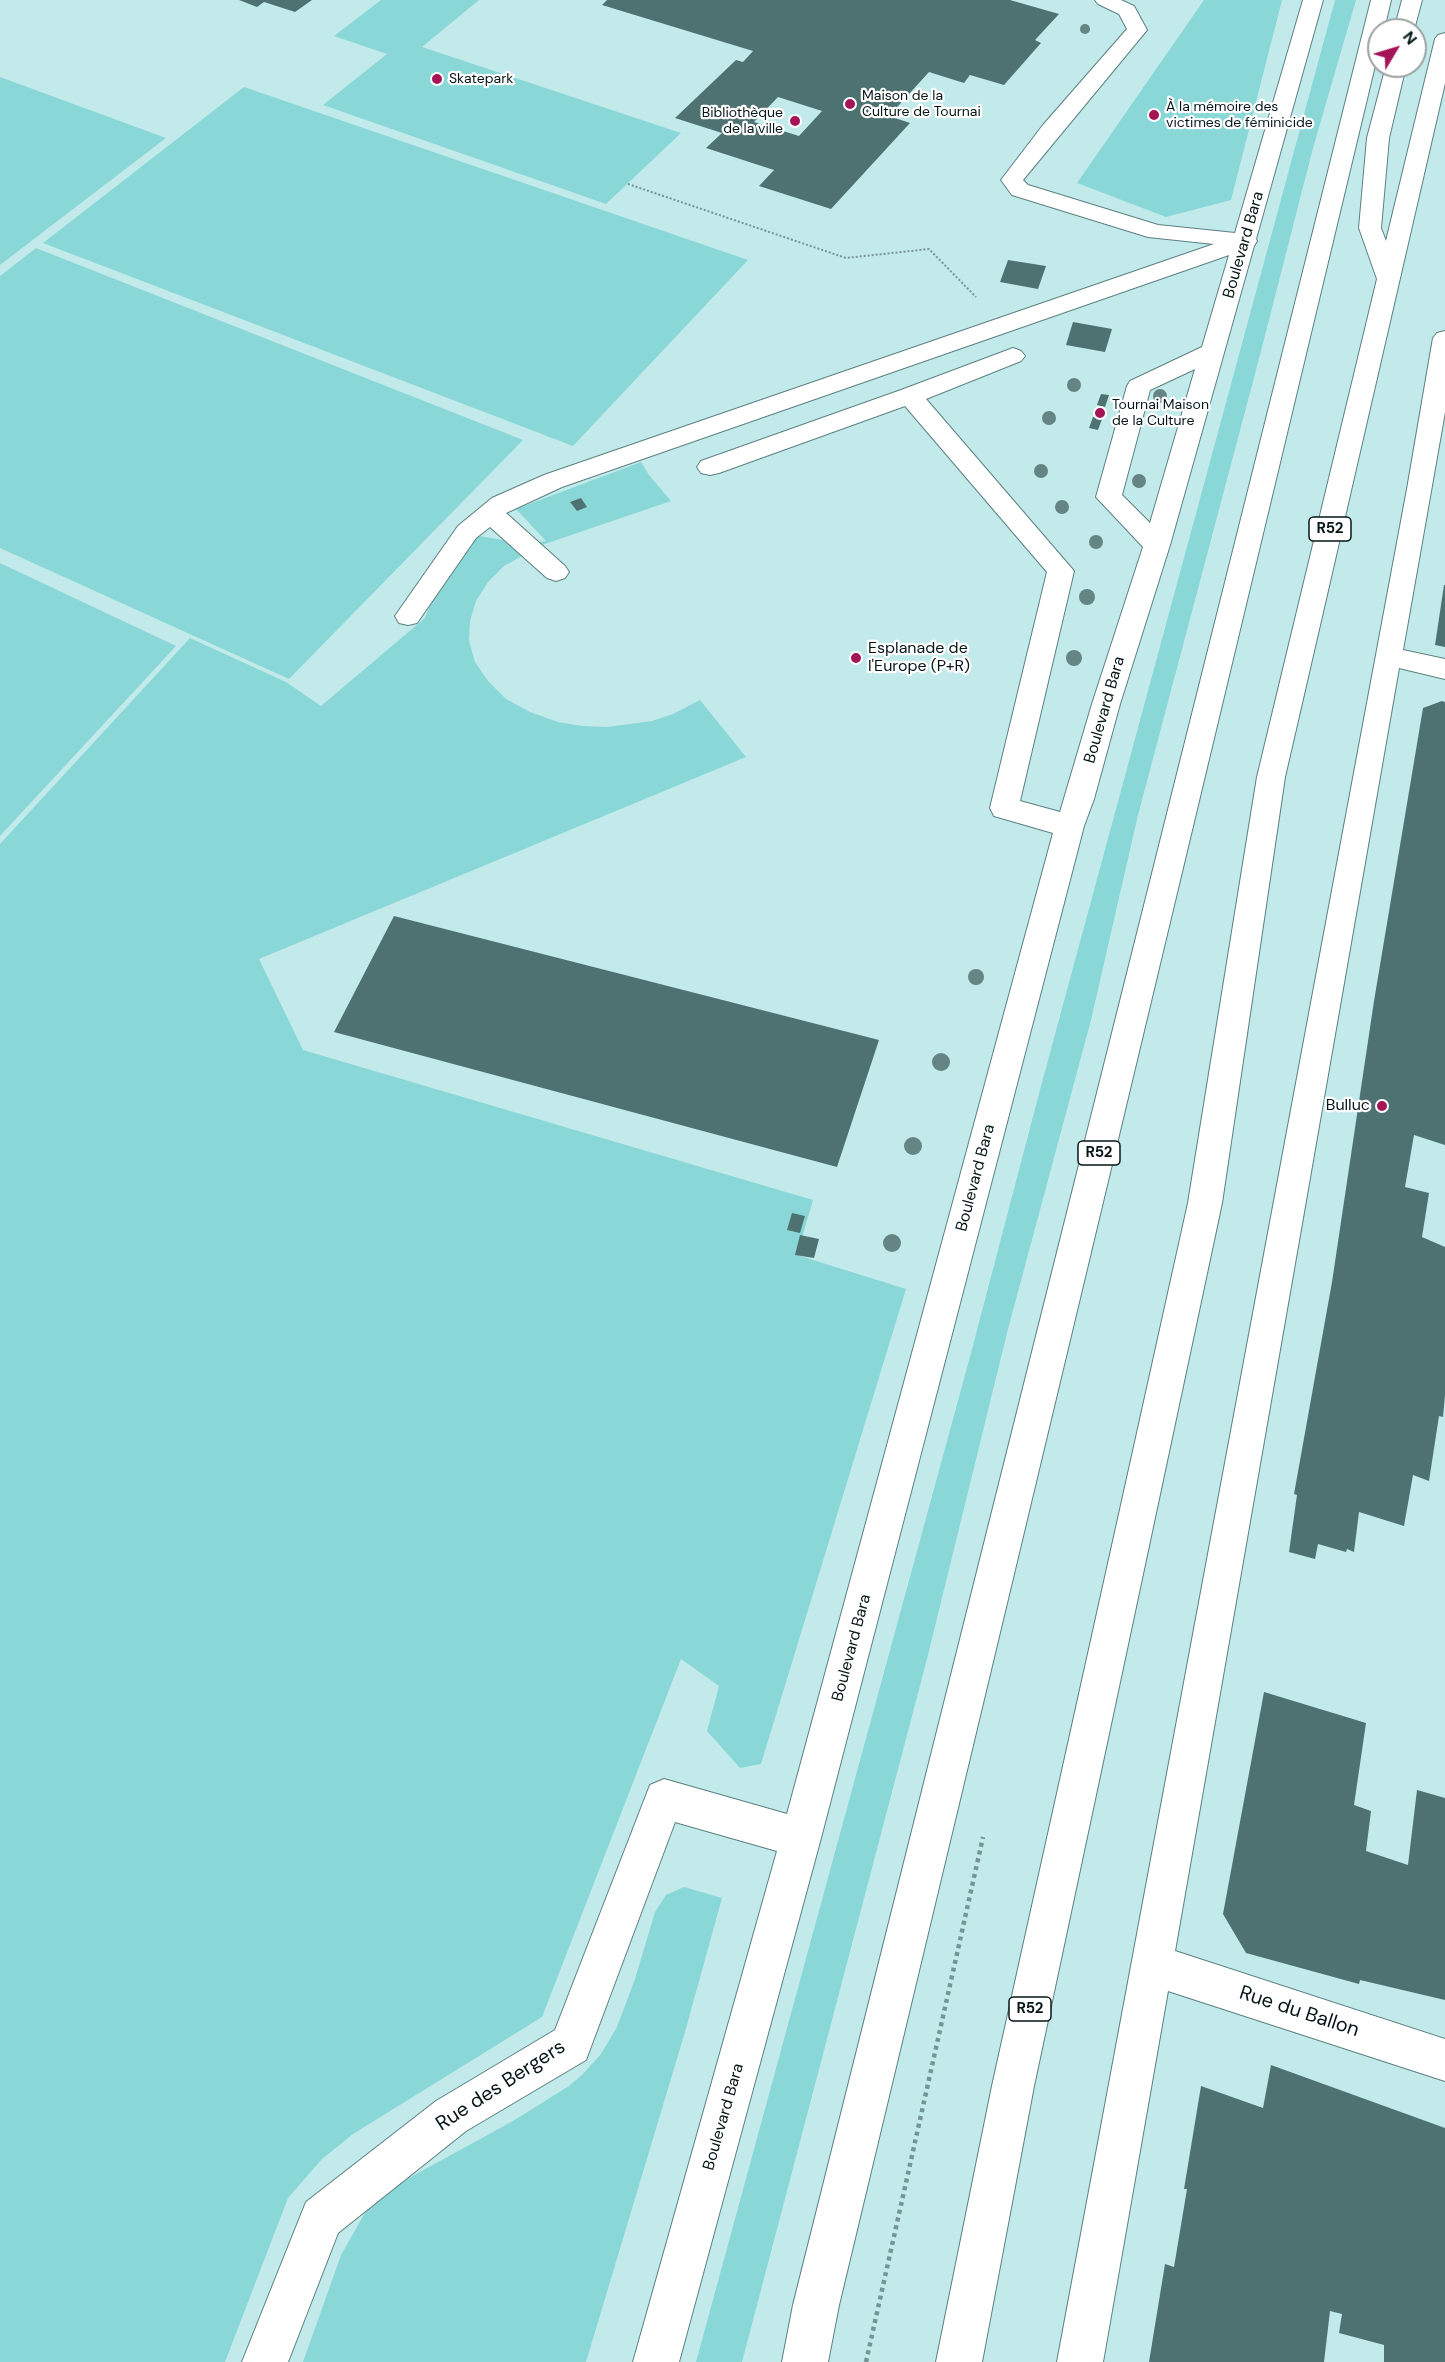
<!DOCTYPE html>
<meta charset="utf-8">
<style>
body{margin:0}
#map{position:relative;width:1445px;height:2362px;overflow:hidden;background:#c3eaea;font-family:"DM Sans",sans-serif}
canvas{display:block}
.north{position:absolute;left:1367px;top:18px;width:60px;height:60px;box-sizing:border-box;background:#fff;border:2px solid #9ca2a2;border-radius:50%;rotate:52deg;font-size:16px;font-weight:700;line-height:24px;text-align:center;color:#071616}
.north::after{content:'';display:block;margin:auto;width:21px;height:27px;background:#a41456;clip-path:polygon(50% 0,100% 100%,50% 72%,0 100%)}
</style>
<div id="map">
<canvas width="1445" height="2362"></canvas>
<div class="north">N</div>
</div>
<script>
const ctx = document.querySelector('canvas').getContext('2d');
ctx.lineJoin = 'round';
function paint(path, color) { ctx.fillStyle = color; ctx.fill(path, 'evenodd'); }
const toPath = rows => new Path2D(rows.map(r => 'M' + r).join(''));
function stroke(path, color, width, dash) { ctx.strokeStyle = color; ctx.lineWidth = width; ctx.lineCap = dash ? 'butt' : 'round'; ctx.setLineDash(dash || []); ctx.stroke(path); }
function write(font, color, halo, rows, align = 'center') {
  ctx.font = font + ' "DM Sans",sans-serif'; ctx.lineWidth = 4.5; ctx.setLineDash([]); ctx.textBaseline = 'middle'; ctx.strokeStyle = halo; ctx.fillStyle = color; for (const [text, x, y, turn = 0] of rows) {
    ctx.save(); ctx.translate(x, y); ctx.rotate((+turn || 0) * Math.PI / 180); ctx.textAlign = isNaN(turn) ? turn : align; if (halo) ctx.strokeText(text, 0, 0); ctx.fillText(text, 0, 0); ctx.restore();
  }
}
const green = toPath([
 [381,0,479,0,422,47,681,133,606,204,323,105,387,54,334,36],
 [1204,0,1282,0,1231,200,1166,217,1077,183],
 [1335,0,1356,0,1313,148,1260,355,1138,815,1091,1020,1008,1329,927,1659,742,2362,696,2362,971,1353,1041,1086],
 [0,77,166,138,0,265],
 [244,87,748,260,573,446,43,243],
 [36,248,523,440,289,679,0,548,0,276],
 [641,462,649,475,671,501,542,545,504,566,488,582,476,601,470,621,469,641,475,662,488,681,506,699,530,712,558,722,582,726,607,727,652,721,673,714,700,700,746,757,259,959,303,1050,813,1200,797,1255,906,1289,761,1764,740,1768,707,1731,719,1686,681,1659,542,2017,353,2134,322,2159,288,2198,225,2362,0,2362,0,844,190,638,286,682,321,706,425,618,437,585,458,547,480,536,525,544,546,541,516,509],
 [0,563,176,646,0,836],
 [684,1887,722,1898,685,2032,586,2362,303,2362,341,2255,366,2211,398,2184,513,2121,569,2086,583,2074,601,2054,617,2027,635,1979,655,1912,666,1895]
]);
const building = toPath([
 [239,0,312,0,295,12,264,2,257,7],
 [607,0,1010,0,1059,14,1035,40,1041,43,1004,85,970,75,964,83,929,72,889,116,910,123,831,209,759,186,774,170,706,148,722,133,675,118,736,60,743,62,753,51,602,5],
 [778,97,822,111,799,136,754,122],
 [1008,260,1046,266,1038,289,1000,282],
 [1073,322,1112,329,1105,352,1066,345],
 [1101,394,1109,395,1105,407,1097,405],
 [1093,417,1102,419,1098,430,1089,428],
 [581,498,587,507,577,511,570,502],
 [1444,585,1445,585,1445,647,1435,645],
 [1442,701,1445,702,1445,1145,1414,1135,1405,1187,1429,1193,1422,1237,1445,1247,1445,1395,1443,1417,1439,1416,1429,1481,1413,1475,1404,1526,1359,1512,1354,1552,1347,1549,1346,1552,1318,1544,1315,1559,1289,1552,1297,1495,1294,1494,1332,1282,1374,1001,1423,708],
 [394,916,879,1040,837,1167,334,1032],
 [792,1213,805,1216,800,1233,787,1230],
 [800,1235,819,1239,814,1258,795,1255],
 [1264,1692,1366,1723,1354,1805,1371,1811,1366,1851,1408,1865,1417,1790,1445,1798,1445,2000,1360,1980,1359,1984,1246,1953,1223,1914],
 [1271,2065,1445,2128,1445,2362,1384,2362,1384,2345,1339,2333,1342,2314,1330,2311,1324,2362,1149,2362,1165,2264,1174,2267,1187,2189,1184,2189,1201,2086,1263,2108]
]);
const pathFar1 = toPath([
 [628,184,846,258,929,249,976,297]
]);
const path = toPath([
 [866,2362,983,1837]
]);
const minor = toPath([
 [1095,0,1121,0,1134,6,1147,30,1023,180,1028,185,1158,225,1235,233,1303,0,1323,0,1256,239,1257,241,1254,246,1170,545,1120,704,1094,799,1084,826,821,1838,679,2362,633,2362,777,1851,675,1822,586,2060,466,2131,338,2233,288,2362,242,2362,306,2202,436,2101,555,2030,650,1785,664,1779,787,1814,1053,833,994,816,990,808,1047,572,905,406,719,473,710,475,701,473,697,467,701,461,901,390,1013,348,1021,351,1025,356,1021,361,926,399,1074,571,1020,801,1060,812,1092,704,1143,547,1096,497,1127,386,1130,381,1202,347,1229,255,562,487,506,513,565,566,569,572,565,578,556,581,547,578,490,527,476,538,417,623,408,625,399,623,395,616,458,526,492,498,544,475,1214,244,1148,237,1012,195,1001,180,1043,125,1127,29,1119,14,1098,4,1095,0],
 [1195,369,1150,523,1122,495,1150,390,1195,369],
 [1445,331,1445,412,1403,650,1445,659,1445,679,1399,668,1175,1951,1445,2039,1445,2081,1168,1991,1103,2362,1057,2362,1407,489,1433,338,1437,333,1445,331]
]);
const major = toPath([
 [1371,0,1391,0,1384,30,1379,30,1379,49,839,2305,828,2362,782,2362,793,2305,1371,0],
 [1402,0,1422,0,1414,30,1394,30,1402,0],
 [1445,33,1445,83,1285,777,1222,1203,1034,2086,982,2362,936,2362,992,2086,1188,1203,1257,777,1377,279,1359,228,1367,138,1386,66,1406,66,1389,138,1381,228,1386,241,1435,39,1438,35,1445,33]
]);
const trees = [
 [1085,29,5],
 [1074,385,7],
 [1160,396,7],
 [1049,418,7],
 [1041,471,7],
 [1139,481,7],
 [1062,507,7],
 [1096,542,7],
 [1087,597,8],
 [1074,658,8],
 [976,977,8],
 [941,1062,9],
 [913,1146,9],
 [892,1243,9]
];
const markers = [
 [437,79,6,"#a41456"],
 [850,104,6,"#a41456"],
 [1154,115,6,"#a41456"],
 [795,121,6,"#a41456"],
 [1100,413,6,"#a41456"],
 [856,658,6,"#a41456"],
 [1382,1106,6,"#a41456"]
];
const farPoinames = [
 ["Skatepark",449,79],
 ["Maison de la",862,96],
 ["Culture de Tournai",862,112],
 ["À la mémoire des",1166,107],
 ["victimes de féminicide",1166,123],
 ["Bibliothèque",783,113,"right"],
 ["de la ville",783,129,"right"],
 ["Tournai Maison",1112,405],
 ["de la Culture",1112,421]
];
const shields = [
 [1330,529,42],
 [1099,1153,42],
 [1030,2009,42]
];
const shieldNames = [
 ["R52",1330,529],
 ["R52",1099,1153],
 ["R52",1030,2009]
];
const streetNames = [
 ["Boulevard Bara",1244,245,-74],
 ["Boulevard Bara",1105,710,-74],
 ["Boulevard Bara",976,1178,-75],
 ["Boulevard Bara",852,1648,-75],
 ["Boulevard Bara",724,2117,-74]
];
const poiNames = [
 ["Esplanade de",868,649],
 ["l'Europe (P+R)",868,667],
 ["Bulluc",1370,1106,"right"]
];
const nearStreetnames = [
 ["Rue du Ballon",1299,2012,18],
 ["Rue des Bergers",501,2086,-33]
];
paint(green, '#8ad7d7');
paint(building, '#4d7271');
stroke(minor, '#5c8080', 2);
stroke(major, '#5c8080', 2);
stroke(pathFar1, '#779494', 2, [2, 2]);
stroke(path, '#779494', 4.5, [4, 4]);
paint(minor, '#fff');
paint(major, '#fff');
ctx.fillStyle = '#658484';
for (const [x, y, r] of trees) { ctx.beginPath(); ctx.arc(x, y, r, 0, 2 * Math.PI); ctx.fill(); }
for (const [x, y, r, color] of markers) { const dot = new Path2D(); dot.arc(x, y, r, 0, 2 * Math.PI); ctx.fillStyle = color; ctx.fill(dot); stroke(dot, '#fff', 2); }
write('14px', '#071616', '#fff', farPoinames, 'left');
for (const [x, y, w] of shields) { const box = new Path2D(); box.roundRect(x - w / 2, y - 12, w, 24, 4.5); ctx.fillStyle = '#fff'; ctx.fill(box); stroke(box, '#071616', 1.5); }
write('bold 15px', '#071616', null, shieldNames);
write('16px', '#071616', '#fff', streetNames);
write('16px', '#071616', '#fff', poiNames, 'left');
write('20px', '#071616', '#fff', nearStreetnames);
</script>
